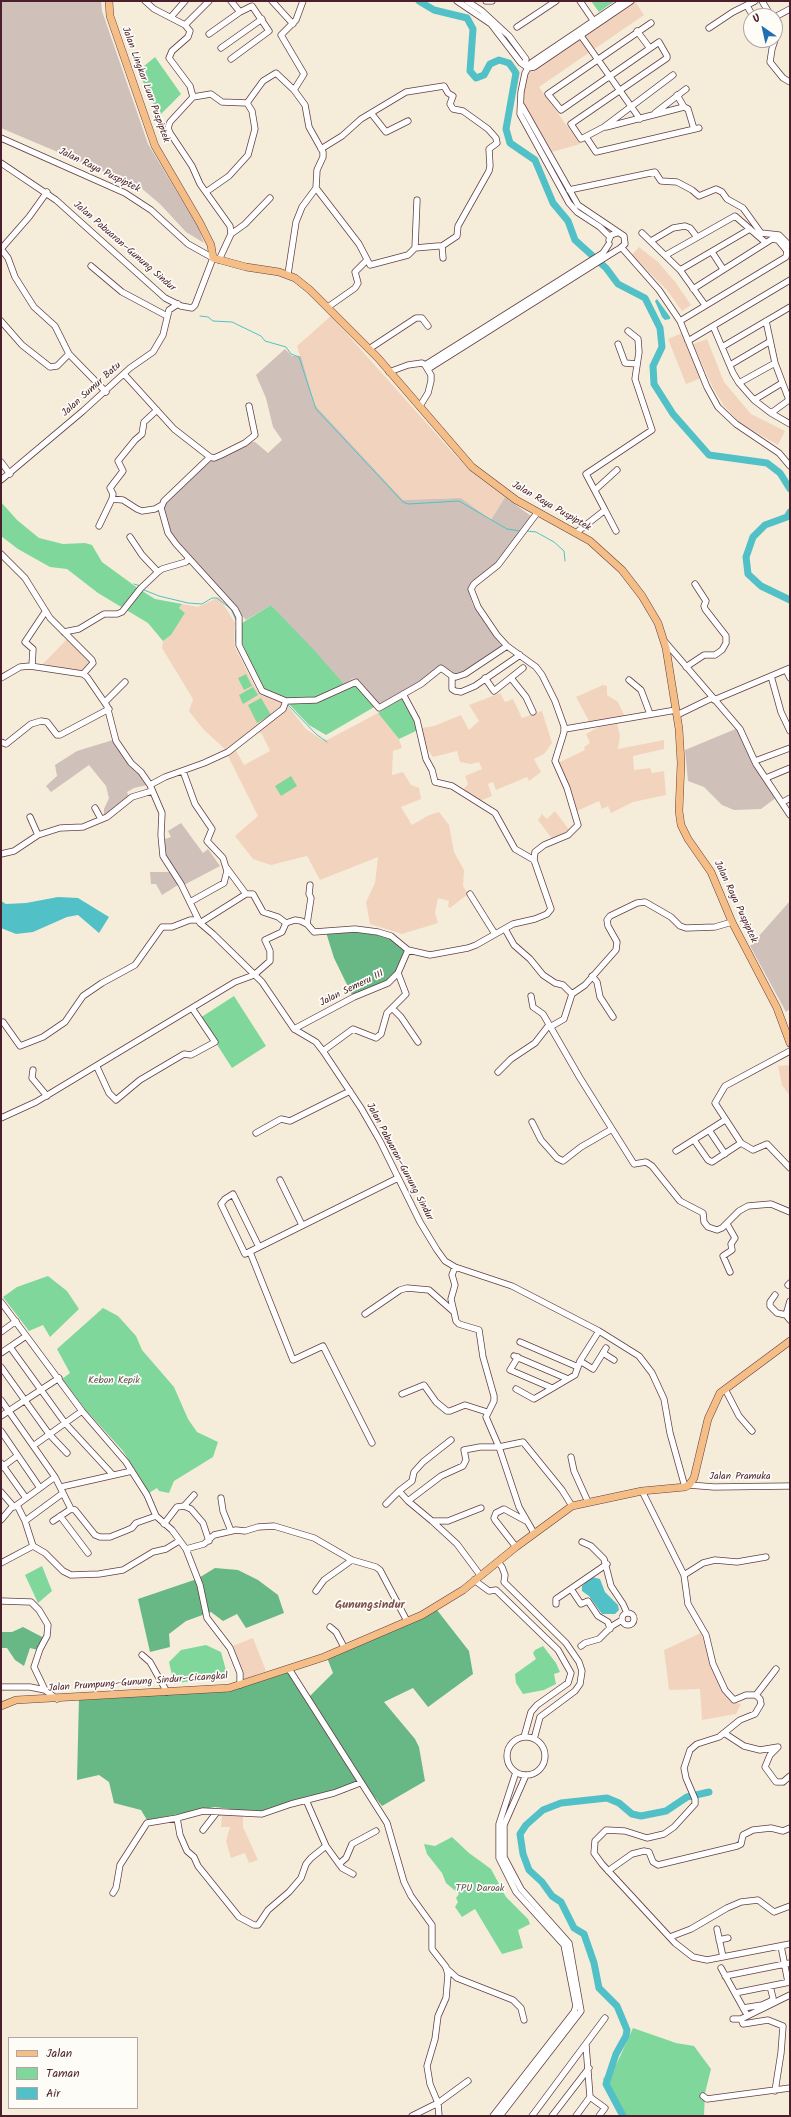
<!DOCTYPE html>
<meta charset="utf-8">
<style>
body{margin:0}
#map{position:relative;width:791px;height:2117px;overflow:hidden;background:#f5edd9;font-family:Kalam,sans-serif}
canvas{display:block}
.frame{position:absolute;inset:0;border:2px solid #4a1f2b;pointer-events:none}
.legend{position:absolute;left:8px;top:2037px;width:130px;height:72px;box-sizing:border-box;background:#fdfcf7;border:1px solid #b5a4a5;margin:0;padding:5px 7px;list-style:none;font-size:12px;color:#4a1f2b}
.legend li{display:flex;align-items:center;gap:8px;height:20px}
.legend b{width:20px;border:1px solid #b5a4a5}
.north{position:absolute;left:743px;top:8px;width:40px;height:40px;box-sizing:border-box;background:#fdfcf7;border:1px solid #b5a4a5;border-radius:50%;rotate:326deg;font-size:11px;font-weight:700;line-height:16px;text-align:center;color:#4a1f2b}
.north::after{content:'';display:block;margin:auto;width:14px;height:18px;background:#1f6fb2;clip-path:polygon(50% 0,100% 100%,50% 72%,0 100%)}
</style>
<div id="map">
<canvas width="791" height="2117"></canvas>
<div class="frame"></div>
<ul class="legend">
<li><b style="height:5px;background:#f6be87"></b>Jalan</li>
<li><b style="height:11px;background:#7fd79c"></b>Taman</li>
<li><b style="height:11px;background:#52c0c7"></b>Air</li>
</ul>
<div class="north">U</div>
</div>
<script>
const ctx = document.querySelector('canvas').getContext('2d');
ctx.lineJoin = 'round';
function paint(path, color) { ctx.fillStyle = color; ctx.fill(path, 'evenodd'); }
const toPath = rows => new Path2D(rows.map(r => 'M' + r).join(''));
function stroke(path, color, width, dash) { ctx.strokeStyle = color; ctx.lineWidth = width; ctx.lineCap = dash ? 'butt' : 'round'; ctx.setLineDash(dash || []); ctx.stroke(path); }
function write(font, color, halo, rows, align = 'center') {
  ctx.font = font + ' Kalam,sans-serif'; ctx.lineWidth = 3.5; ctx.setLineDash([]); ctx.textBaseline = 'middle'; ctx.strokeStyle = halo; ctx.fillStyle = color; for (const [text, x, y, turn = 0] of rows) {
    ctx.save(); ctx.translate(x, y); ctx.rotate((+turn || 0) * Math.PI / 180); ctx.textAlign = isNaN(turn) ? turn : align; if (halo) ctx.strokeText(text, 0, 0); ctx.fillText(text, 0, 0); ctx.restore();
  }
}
const built = toPath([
 [628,1,635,1,644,15,539,87,580,144,552,152,524,105,524,84,528,72],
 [639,247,658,262,676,283,691,305,682,311,667,290,632,255],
 [331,316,454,454,473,473,505,497,491,520,461,498,403,500,314,404,297,346],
 [682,333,701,378,686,384,668,339],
 [707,339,724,382,751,414,785,431,778,445,741,424,724,406,713,388,693,344],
 [219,597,235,623,234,637,235,647,254,685,261,695,282,702,282,708,226,750,203,729,189,711,193,699,162,648,163,641,171,635,185,613,179,608,182,604,198,607],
 [68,638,92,662,81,672,42,665],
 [603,685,607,686,607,695,618,702,625,717,590,723,576,697],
 [500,693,505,702,513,699,522,718,542,711,552,743,544,754,534,759,541,772,529,781,527,777,496,790,493,782,488,784,492,796,480,801,463,790,468,784,465,776,482,769,479,762,471,764,460,762,457,751,433,757,426,747,421,728,434,726,461,715,469,730,479,721,469,705],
 [288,706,306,729,321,739,327,740,378,713,399,739,402,748,393,751,392,775,403,772,411,785,419,788,421,799,401,807,412,825,429,815,439,812,449,825,454,852,464,870,463,886,468,894,450,908,448,907,449,901,438,898,435,913,438,923,402,934,370,924,366,902,375,883,378,857,320,880,307,856,271,865,253,859,235,836,258,816,227,754,235,749,244,765,270,751,262,734,258,732],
 [617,724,620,736,618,749,664,740,664,749,633,756,634,770,650,768,652,773,664,771,666,795,633,802,611,813,608,806,602,809,599,801,577,811,558,763,585,750,584,747,590,743,586,734,599,727],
 [555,811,570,831,553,840,538,820,542,814,547,819],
 [790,1065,790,1096,782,1085,778,1066],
 [701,1633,711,1661,733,1702,741,1704,736,1714,702,1720,700,1689,669,1690,664,1650],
 [253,1638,266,1671,243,1680,230,1647],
 [222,1813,243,1815,243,1827,258,1860,249,1863,245,1853,231,1858,226,1841,230,1827,221,1827]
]);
const industrial = toPath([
 [1,1,101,1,102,11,148,144,198,227,204,243,186,232,160,204,140,187,1,128],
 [285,349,292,356,301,356,314,404,403,500,461,498,491,520,505,497,531,516,492,569,472,585,469,593,473,605,502,647,472,668,458,674,451,673,441,665,427,679,381,705,377,702,359,680,354,678,344,684,271,605,246,620,178,546,167,527,163,503,209,459,247,442,255,442,268,453,282,440,273,427,266,398,256,375],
 [738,728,777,797,761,809,734,810,722,805,704,787,688,781,685,750],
 [113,740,127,762,141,776,147,785,134,788,127,792,129,797,104,817,104,809,109,798,106,786,89,765,51,792,46,786,57,776,55,765,77,751],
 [181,823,203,853,208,849,220,866,184,885,165,854,162,840,171,837,168,831],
 [150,872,170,872,178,885,162,895,156,884,151,884],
 [790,901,790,1009,786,1012,750,946]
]);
const green = toPath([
 [591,1,615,1,599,12],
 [155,57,181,94,159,116,138,71],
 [1,502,17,520,39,538,63,544,85,543,92,545,102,562,139,589,155,599,182,604,179,608,185,613,171,635,163,641,148,623,98,593,67,569,50,567,18,549,1,536],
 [271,605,314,650,344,684,318,698,307,699,283,698,261,688,241,640,242,623],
 [246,674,252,686,244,690,238,678],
 [356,683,376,706,326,735,309,725,288,703,309,702],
 [253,687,258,695,243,704,239,695],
 [403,697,418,730,399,739,378,713],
 [261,698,271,715,257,723,248,705],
 [291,776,297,786,281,796,275,786],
 [234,996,266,1046,232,1068,200,1018],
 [48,1276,67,1291,79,1309,50,1337,43,1325,29,1331,3,1297,17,1287],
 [103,1308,118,1316,136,1336,142,1350,174,1387,188,1419,197,1432,218,1442,213,1457,174,1481,169,1493,159,1491,157,1488,149,1493,123,1451,85,1409,62,1379,70,1373,57,1349],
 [42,1566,52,1591,38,1603,25,1575],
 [206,1645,221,1652,227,1674,174,1684,169,1662,181,1650],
 [543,1646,556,1663,560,1672,554,1674,556,1684,544,1690,523,1694,516,1683,515,1674,536,1659,533,1653,535,1650],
 [452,1837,469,1853,491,1869,506,1897,528,1919,530,1924,518,1930,523,1948,502,1954,475,1909,462,1917,455,1907,458,1902,456,1898,459,1894,446,1883,442,1873,427,1854,424,1844,435,1846],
 [633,2028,676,2043,694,2046,711,2069,705,2093,704,2116,625,2116,623,2109,609,2094,603,2079,617,2063]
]);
const forest = toPath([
 [325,929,376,930,406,947,406,957,394,979,353,997,334,958],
 [215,1568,238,1570,258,1580,278,1595,284,1613,246,1628,237,1614,223,1621,211,1612,186,1621,169,1634,170,1647,150,1652,138,1599,197,1579],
 [437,1610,469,1651,473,1674,428,1707,413,1688,384,1702,415,1739,419,1747,425,1781,382,1806,363,1783,344,1793,307,1796,261,1813,215,1807,147,1820,141,1810,114,1803,109,1782,99,1775,77,1780,79,1698,236,1686,291,1668,309,1697,333,1673,326,1655],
 [23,1627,46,1639,38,1650,30,1648,24,1666,15,1660,7,1648,1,1648,1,1632,12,1632]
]);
const water = toPath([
 [657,299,670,317,670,319,665,320,662,317,655,301],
 [58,897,78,898,109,917,99,933,78,915,67,917,33,932,16,934,1,928,1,901,6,904,26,903],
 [592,1577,600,1579,605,1592,618,1605,619,1610,615,1614,602,1614,589,1596,582,1591,582,1586]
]);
const stream = toPath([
 [200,316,208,317,213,321,232,322,261,336,265,341,286,347,291,354,299,357,316,409,403,502,408,504,459,501,507,529,520,531],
 [527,531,536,532,554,542,564,551,565,561],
 [134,584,140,586],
 [144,590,159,596,188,603,202,604,212,598,217,598,231,609,236,620],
 [236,641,236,631],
 [243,659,258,689],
 [260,693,268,697],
 [288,705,316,734,327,742]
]);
const river = toPath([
 [419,1,434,10,467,18,473,29,470,71,476,78,484,75,490,64,499,60,509,63,516,73,506,129,510,143,535,160,553,203,568,221,575,240,606,268,618,284,645,298,660,328,662,347,653,366,654,384,673,414,709,455,767,463,780,473,790,489],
 [790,512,787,517,765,525,753,537,746,557,748,574,761,586,790,600],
 [623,2116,606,2084,616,2054,626,2036,627,2030,617,2006,599,1988,594,1963,584,1934,574,1928,561,1902,552,1896,542,1882,529,1870,523,1854,520,1834,526,1825,543,1810,561,1803,607,1798,619,1803,632,1814,641,1816,666,1811,687,1797,709,1792]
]);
const minor = toPath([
 [145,1,154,9,185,25,190,31,188,37,172,51,169,58,190,86,193,97,170,122,168,128,170,133,192,166,200,184,230,226,231,234,219,260],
 [231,1,240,12,252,6,269,31,231,59],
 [272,1,293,24],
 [457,1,491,24,521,63,528,68],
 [467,1,482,11,509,36,526,59,525,64],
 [486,1,492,1],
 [580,1,593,20],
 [762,1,771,16],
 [747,6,753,16],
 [171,17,185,1],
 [775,17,790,9],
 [651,23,548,94,561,110,659,42,667,56,667,58,571,124,581,139,604,127,673,75],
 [185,25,209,1],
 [517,27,556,1],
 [709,28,733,12,755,1],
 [637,31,649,47],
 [579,33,640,119],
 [209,34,240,12],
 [775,34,776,37,772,49,770,62,783,78,790,82],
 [221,48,262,19],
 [528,68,534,67,631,1],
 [294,90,304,74,281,35,296,20,303,1],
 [677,95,684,107],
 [193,97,211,94,222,102,247,103,263,81,276,73,294,90,305,105,309,127,323,152,323,157,317,170,316,188,302,207,296,222,288,274],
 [522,106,578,205,624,236,625,244,619,249],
 [371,113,386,132,408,121],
 [655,113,686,89],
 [606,127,684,107,688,109,694,129],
 [586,137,596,152,699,128],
 [1,138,125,193,151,210,188,244,213,258,195,305,192,308,181,306,165,298,56,200,1,163],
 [321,149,342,136,361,119,406,92,444,86,448,93,453,96,450,104,453,109,463,111,488,129,496,138,497,143,489,149,490,166,489,171,458,226,457,236,442,246],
 [316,188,359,244,370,265,408,255,415,248,438,246,442,246,443,258],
 [569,190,655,172,661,181,677,182,692,190,699,196,716,189,722,192,727,199,743,208,761,233,779,235,790,246],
 [206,192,229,176,248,155,255,129,252,111,247,103],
 [642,233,680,270,705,305],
 [231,234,245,224,270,198],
 [610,237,600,227,577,212,569,203,520,114,521,92,525,73,531,63,623,1],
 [609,240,611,235,617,233],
 [651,241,673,228,685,226,690,228,697,237],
 [415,248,417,200],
 [622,248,659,290,680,321,707,387,718,407,736,424,779,453,790,466],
 [1,249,8,258,15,277,34,307,55,326,69,354,106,392],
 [1,249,29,217,47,192],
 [712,252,723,269],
 [666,255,735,216,765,242],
 [91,266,122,292,167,316],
 [680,270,750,229],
 [328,307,355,288,358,283,355,272,367,260],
 [1,321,22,345,50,367,57,366,69,354],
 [680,321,786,257,787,251,778,240,772,239,693,289],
 [766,321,775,363,789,400,771,413],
 [713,326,733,373,739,383,754,400,771,413,790,424],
 [688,341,790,280],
 [618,344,625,363,637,364],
 [722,347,790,307],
 [369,349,416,318,422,318,428,326],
 [425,365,603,253,609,244],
 [730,365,769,342],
 [428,369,617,250],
 [389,372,408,365,422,363,425,365,431,375,431,381,428,393,420,406],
 [124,374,174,429,210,457,164,501,161,508,168,533,176,544,235,609,239,617,239,645,262,691,286,701,316,700,356,682,379,708,421,684,441,668,452,676],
 [739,383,775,363],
 [754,400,782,383],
 [210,457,214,458,221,455,245,443,255,435,249,406],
 [1,462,10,474],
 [1,480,83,411,130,368,153,352,163,335,169,310,178,304],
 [595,490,617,470],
 [112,499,123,500,137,509,142,511,155,509,160,506],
 [605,510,616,531],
 [99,526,112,499,113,494,110,488,123,471,118,461,135,440,142,434,144,422,157,410],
 [577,532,605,510,586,474,652,430,635,379,639,352,638,339,628,331],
 [130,537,142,555,158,572],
 [1,554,25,578,50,618,92,660,93,663,83,674],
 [64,632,79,629,104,614,117,614,122,612,141,588,158,572,162,569,186,562,188,559],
 [666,643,740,729,756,764,790,815],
 [32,666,33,649,25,642,45,612],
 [686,667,704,655,715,655,722,650,726,643,726,636,705,609,704,606,706,601,695,584],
 [786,670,790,678],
 [452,676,452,689,455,691,461,692,475,686,520,655],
 [452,676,456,677,465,674,507,646],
 [771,676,781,712,790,731],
 [1,678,20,667,30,666,83,674,87,677,107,706,116,741,131,763,141,772,150,785,162,813,161,835,163,856,181,884,200,923,213,934,262,982,294,1029,316,1042,323,1051,361,1108,380,1141,420,1222,437,1250,445,1261,455,1267,512,1286,599,1331,639,1356,652,1373,664,1399,670,1433,685,1487],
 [485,678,494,691,523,668],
 [511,678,526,697,533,712],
 [629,680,641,690,650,714],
 [403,694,417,720,426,759,432,770,435,782,452,786,495,813,515,849,534,860],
 [714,700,790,668],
 [105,702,125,682],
 [677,715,712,698],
 [565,729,676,710],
 [1,742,6,744,31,724,41,721,47,722,57,735,60,735,109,709],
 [755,761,790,748],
 [183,771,195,804,212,829,207,841,223,858,227,871,224,883,190,902],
 [766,778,790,768],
 [150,785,165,777,204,763,228,752,283,709,286,701],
 [783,802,790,798],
 [95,808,101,819],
 [30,817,38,835],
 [1,854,14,851,38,835,60,828,83,827,107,817,132,797,152,791],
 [226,867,246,894],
 [470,894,495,934],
 [200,923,246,894,253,894,263,912,278,917,286,923,295,920,301,921,307,924,314,932,355,929,378,932,391,936,408,950],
 [307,924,311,898,309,894,310,885],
 [505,929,514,945,530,959,543,975,555,983,563,985,572,994],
 [592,976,597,982,600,997,613,1017],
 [531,996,533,1007,543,1014,580,1078,634,1164,646,1162,652,1166,680,1201,703,1213,704,1222,708,1227,717,1230,722,1228,739,1211,748,1206,771,1204,790,1212],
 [392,1008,406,994,398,973],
 [1,1022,3,1022,20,1046,43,1037,65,1022,83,996,102,983,135,965,162,927,172,927,190,920,198,920],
 [550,1027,564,1019,572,994,585,985,616,950,617,942,608,926,607,920,610,916,637,903,645,902,671,917,680,926,686,928,715,927,732,922],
 [294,1029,354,997,388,983,398,973,408,950,430,955,468,948,476,945,513,924,535,919,547,914,551,909,534,860,535,852,544,845,568,835,578,825,567,788,555,761,564,732,564,726,555,701,542,675,536,667,507,646,497,635,478,607,471,589,474,584,498,565,537,513],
 [323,1051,353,1029,376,1038,381,1034,387,1013,392,1008,401,1017,418,1042],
 [790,1051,725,1086,715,1103,741,1143,753,1150,767,1144,790,1168],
 [97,1067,109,1093,116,1100,140,1080,184,1054,191,1055,215,1042,192,1008],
 [33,1070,32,1078,47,1096],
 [498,1072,511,1059,535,1043,549,1025],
 [1,1118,36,1102,235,982,254,975,270,961,270,951,265,940,282,932,286,923],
 [532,1122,541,1140,557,1158,563,1161,581,1147,612,1129],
 [709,1130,725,1154],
 [256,1133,281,1119,290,1121,350,1091],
 [694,1140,708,1160,712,1162,741,1143],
 [676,1151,725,1120],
 [280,1180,302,1225],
 [727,1224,735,1238,731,1244,732,1250,723,1256,730,1272],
 [259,1247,233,1194,225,1199,221,1204,245,1254,398,1178],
 [250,1252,293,1360,323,1346,372,1443],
 [455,1267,452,1275,455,1285,451,1299,456,1321,459,1324,479,1330,483,1357,494,1396,494,1401,486,1417,499,1447,523,1442,562,1490,572,1506],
 [788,1285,790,1283],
 [775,1295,770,1302,770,1306,777,1313,786,1315],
 [790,1301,786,1315,790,1320],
 [1,1302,82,1411,126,1462,147,1495,156,1516,172,1530,186,1549,200,1585,207,1618,230,1648,240,1673,240,1685],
 [365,1314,400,1290,407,1288,429,1290,454,1312],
 [1,1332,16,1321],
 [520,1342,578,1367],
 [10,1347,65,1423,113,1475],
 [1,1353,26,1336],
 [603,1353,614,1360],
 [514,1356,568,1379],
 [518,1357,510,1370,552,1388],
 [580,1361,593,1369,606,1348],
 [1,1367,49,1434,67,1453],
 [516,1389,534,1399,575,1375,580,1361,599,1331],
 [725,1389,739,1416,752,1431],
 [402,1394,424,1385,436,1402,447,1411,450,1411,465,1405,487,1412],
 [1,1400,55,1477,63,1493,25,1521],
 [1,1416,59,1378],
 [1,1431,40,1488],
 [33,1446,82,1411],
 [571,1457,574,1471,588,1502],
 [1,1463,26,1498],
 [1,1468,17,1456],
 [689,1485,714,1487,790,1486],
 [61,1487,132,1471],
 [399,1491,412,1481,414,1472,423,1462,451,1440],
 [642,1491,684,1575,688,1604,706,1635,713,1664,725,1690,734,1700,746,1695,756,1695,760,1699,761,1704,755,1714,740,1720,719,1737,697,1744,690,1750,684,1768,686,1778,695,1799,695,1804,674,1827,664,1834,647,1838,625,1831,606,1830,595,1841,594,1853,602,1864,675,1943,693,1957,707,1960,790,1944],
 [1,1492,14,1507,55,1477],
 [63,1493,71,1509],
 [221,1498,223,1511,231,1531],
 [408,1501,432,1521,448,1521,481,1508],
 [386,1504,399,1491,408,1501,441,1476,463,1466,466,1460,464,1450,480,1447,499,1447,519,1507,534,1533],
 [17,1505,25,1521,33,1546,45,1553,63,1571,71,1575,99,1574,123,1570,153,1552,166,1549,179,1541],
 [184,1506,194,1495],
 [60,1516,88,1553],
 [1,1520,12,1507],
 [53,1521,71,1509,75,1510,95,1535,100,1537,110,1537,125,1531,132,1528,136,1523,156,1516],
 [432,1521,457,1544,480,1575],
 [164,1524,177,1507,184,1506,191,1509,203,1523,209,1541],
 [582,1542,591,1546,604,1559,611,1586,623,1604,627,1613],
 [516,1547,495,1520,494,1518,496,1513,504,1509,526,1521],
 [186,1549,204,1544,214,1535,236,1530,245,1531,258,1527,274,1526,314,1538,352,1560,376,1567,380,1570,407,1621],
 [498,1562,502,1567,505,1575,504,1582,566,1643,579,1662,582,1671,580,1684,575,1691,540,1717,534,1739],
 [1,1563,33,1546],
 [684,1575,703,1563,715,1560,737,1562,766,1557],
 [474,1580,489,1591,496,1590,558,1650,571,1673,568,1683,537,1705,531,1712,524,1737],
 [571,1589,581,1604,588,1601,598,1616,608,1622,610,1629],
 [316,1591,324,1580,352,1560],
 [1,1601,31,1602,39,1610,48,1625,47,1636,40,1649,34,1667,45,1690],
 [556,1604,556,1599,607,1564],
 '622 1619a6 6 0 1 1 12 0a6 6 0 1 1-12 0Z',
 [330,1627,336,1632,344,1647],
 [581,1646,585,1643,599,1639,612,1626,622,1620],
 [142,1655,150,1662,167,1692],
 [289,1669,387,1823,404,1882,411,1896,432,1925,432,1949,446,1967,448,1975,446,1998,438,2016,435,2039,427,2066,430,2084,438,2103,439,2116],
 [1,1687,30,1687,45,1690,57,1699],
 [756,1695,776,1669],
 [724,1733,744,1746,760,1750,778,1747,770,1755,765,1767,776,1782,783,1782,790,1776],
 '507 1756a19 19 0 1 1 38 0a19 19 0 1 1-38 0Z',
 [306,1800,326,1846,342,1868,353,1874],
 [177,1818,180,1835,187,1851,194,1857,198,1866,239,1917,254,1925,258,1925,268,1910,289,1892,301,1878,306,1864,311,1858,326,1846],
 [203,1830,217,1812],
 [339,1864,346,1858,352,1844,376,1831],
 [608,1871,632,1854,644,1851,649,1852,653,1862,658,1865,737,1846,741,1844,743,1835,753,1830,771,1828,783,1831,790,1828],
 [113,1893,116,1888,120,1865,147,1823,177,1818,203,1811,262,1814,291,1804,334,1793,360,1783],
 [717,1929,723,1957],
 [670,1937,691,1929,727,1908,741,1902,758,1900,774,1912,790,1906],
 [719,1940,728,1938],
 [781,1946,788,1982],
 [446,1968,457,1978,513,2000,521,2008,524,2020],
 [721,1968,746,2013],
 [725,1976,790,1963],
 [735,1993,790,1982],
 [743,2008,762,2005,771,2001,773,1998,770,1986],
 [733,2019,741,2019,790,1995],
 [741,2019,743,2024,768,2020,783,2026,781,2053,775,2091],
 [586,2045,590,2097,605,2108,599,2116],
 [703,2096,707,2099,790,2088],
 [412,2116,438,2103,468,2081],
 [493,2116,574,2012,576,2006,564,1945,516,1892,499,1858,499,1824,516,1772],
 [500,2116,581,2011,569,1943,521,1889,504,1857,504,1825,526,1775],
 [532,2116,605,2018],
 [552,2116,589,2068],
 [576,2116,590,2097]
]);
const major = toPath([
 [109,1,110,16,155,146,200,223,211,245,213,258,246,267,279,272,295,278,310,290,378,358,472,467,516,500,590,541,622,570,642,596,658,623,666,648,679,729,681,763,679,811,681,825,688,839,711,872,732,922,777,1008,790,1043],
 [1,1706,16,1700,229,1688,324,1657,422,1615,463,1590,516,1547,572,1506,642,1491,685,1487,689,1485,694,1478,708,1419,720,1393,790,1341]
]);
const streetNames = [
 ["Jalan Lingkar Luar Puspiptek",145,85,70],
 ["Jalan Raya Puspiptek",99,171,26],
 ["Jalan Pabuaran–Gunung Sindur",124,247,41],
 ["Jalan Sumur Batu",92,390,-42],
 ["Jalan Raya Puspiptek",551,507,30],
 ["Jalan Raya Puspiptek",735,902,65],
 ["Jalan Semeru III",352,989,-26],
 ["Jalan Pabuaran–Gunung Sindur",399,1162,62],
 ["Jalan Pramuka",740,1477],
 ["Jalan Prumpung–Gunung Sindur–Cicangkal",138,1683,-4]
];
const parkNames = [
 ["Kebon Kepik",114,1381],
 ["TPU Daroak",480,1889]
];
const quarterNames = [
 ["Gunungsindur",370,1606]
];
paint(built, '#f2d4be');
paint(industrial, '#cfc0ba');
paint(green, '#7fd79c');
paint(forest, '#67b884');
paint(water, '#52c0c7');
stroke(stream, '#52c0c7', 1);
stroke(river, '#52c0c7', 7);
stroke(minor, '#643e45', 7);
stroke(major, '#643e45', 8);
stroke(minor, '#fff', 5.5);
stroke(major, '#f6be87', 7);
write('10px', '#4a1f2b', '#fdfcf7', streetNames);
write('10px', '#5a564d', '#fdfcf7', parkNames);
write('bold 12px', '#80544d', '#fdfcf7', quarterNames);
</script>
